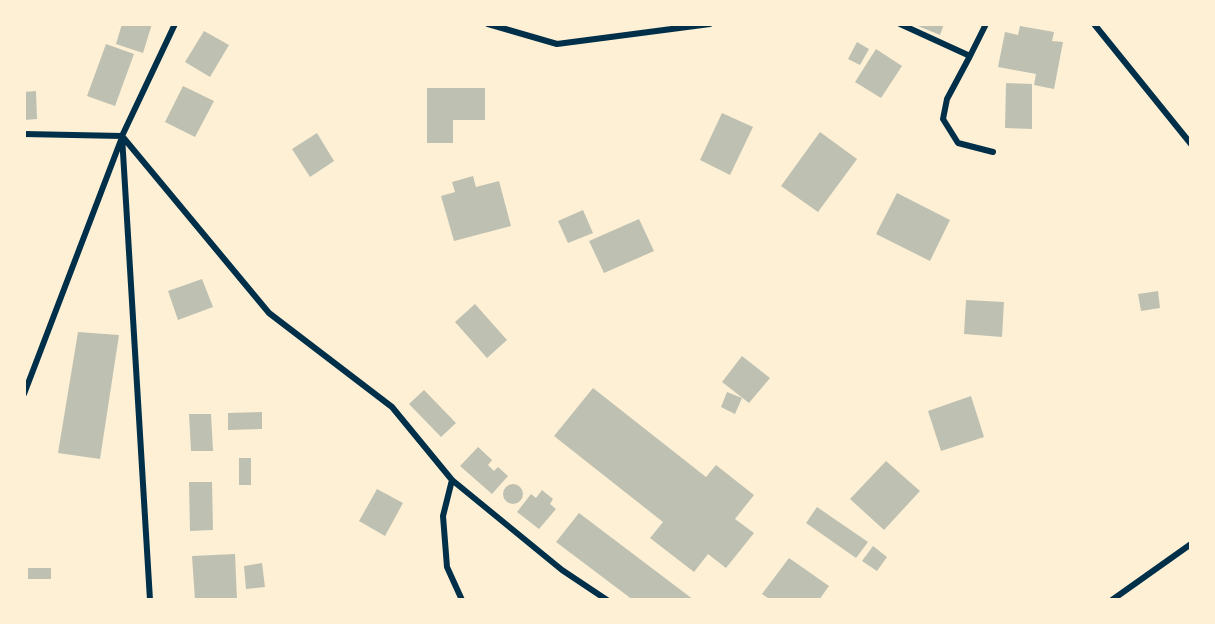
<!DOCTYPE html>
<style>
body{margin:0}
#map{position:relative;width:1215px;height:624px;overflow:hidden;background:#fdf0d5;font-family:"Work Sans",sans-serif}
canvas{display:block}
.frame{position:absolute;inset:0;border:26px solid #fdf0d5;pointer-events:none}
</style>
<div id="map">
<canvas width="1215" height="624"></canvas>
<div class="frame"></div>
</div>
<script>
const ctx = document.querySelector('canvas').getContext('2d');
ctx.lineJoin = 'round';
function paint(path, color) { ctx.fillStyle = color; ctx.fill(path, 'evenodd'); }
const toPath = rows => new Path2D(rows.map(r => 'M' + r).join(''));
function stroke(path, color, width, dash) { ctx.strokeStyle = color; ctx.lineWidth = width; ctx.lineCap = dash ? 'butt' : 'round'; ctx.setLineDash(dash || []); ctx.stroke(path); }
const building = toPath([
 [122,24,152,24,143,53,116,44],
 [913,24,944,24,940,35],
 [1020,26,1054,32,1052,41,1063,42,1054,89,1034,85,1036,74,998,67,1005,32,1018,35],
 [204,31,229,45,210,77,185,62],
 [857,42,869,49,860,65,848,59],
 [106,44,134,54,115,106,87,96],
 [876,49,902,66,881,98,855,82],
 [1006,83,1032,84,1032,129,1005,128],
 [183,86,214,101,195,137,165,122],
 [427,88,485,88,485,120,453,120,453,143,427,143],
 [36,91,37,119,24,120,24,92],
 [722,113,753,127,730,175,700,160],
 [820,132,857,159,818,212,781,186],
 [317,133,334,161,310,177,292,149],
 [473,176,476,187,499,181,511,226,454,241,441,196,455,192,452,182],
 [897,193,950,220,930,261,876,234],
 [583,210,593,233,568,243,558,221],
 [639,219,654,251,604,273,589,241],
 [202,279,213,307,178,320,168,291],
 [1158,291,1160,308,1141,311,1138,294],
 [966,300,1004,302,1002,337,964,334],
 [475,304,507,340,487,358,455,322],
 [78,332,119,335,100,459,58,453],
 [742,356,770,378,749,403,722,382],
 [593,388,706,477,716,465,754,495,735,519,754,533,726,568,708,554,694,572,650,538,663,522,554,436],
 [424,390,456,423,441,437,409,404],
 [727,392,742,398,735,414,721,407],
 [971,396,984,437,941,451,928,411],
 [262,412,262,429,228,430,228,413],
 [189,414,211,414,213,451,191,451],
 [478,447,492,460,488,465,494,471,498,467,508,476,492,494,460,466],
 [239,458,251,458,251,485,239,485],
 [886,461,920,491,884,530,850,499],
 [189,482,212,482,213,530,190,531],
 '503 494a10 10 0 1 1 20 0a10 10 0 1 1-20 0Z',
 [377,489,403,503,385,536,359,521],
 [542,490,553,499,550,504,556,509,539,529,517,512,531,494,536,498],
 [817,507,868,542,856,558,806,523],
 [579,513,694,600,633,600,556,542],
 [873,546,887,557,877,571,862,561],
 [235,554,237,600,195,600,192,556],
 [789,558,829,586,819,600,771,600,762,594],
 [262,563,265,587,246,589,244,566],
 [28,568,51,568,51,579,28,579]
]);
const minor = toPath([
 [488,24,557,44,710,24],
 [900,24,970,56,986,24],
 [1094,24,1191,144],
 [970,56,947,99,943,119,958,143,993,152],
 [24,134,122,136,269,313,392,407,452,480,562,570,607,600],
 [24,394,121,140],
 [452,480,443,516,447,567,462,600],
 [150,600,122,136,175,24],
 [1112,600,1191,544]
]);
paint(building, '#bec0b2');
stroke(minor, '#003049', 6);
</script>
